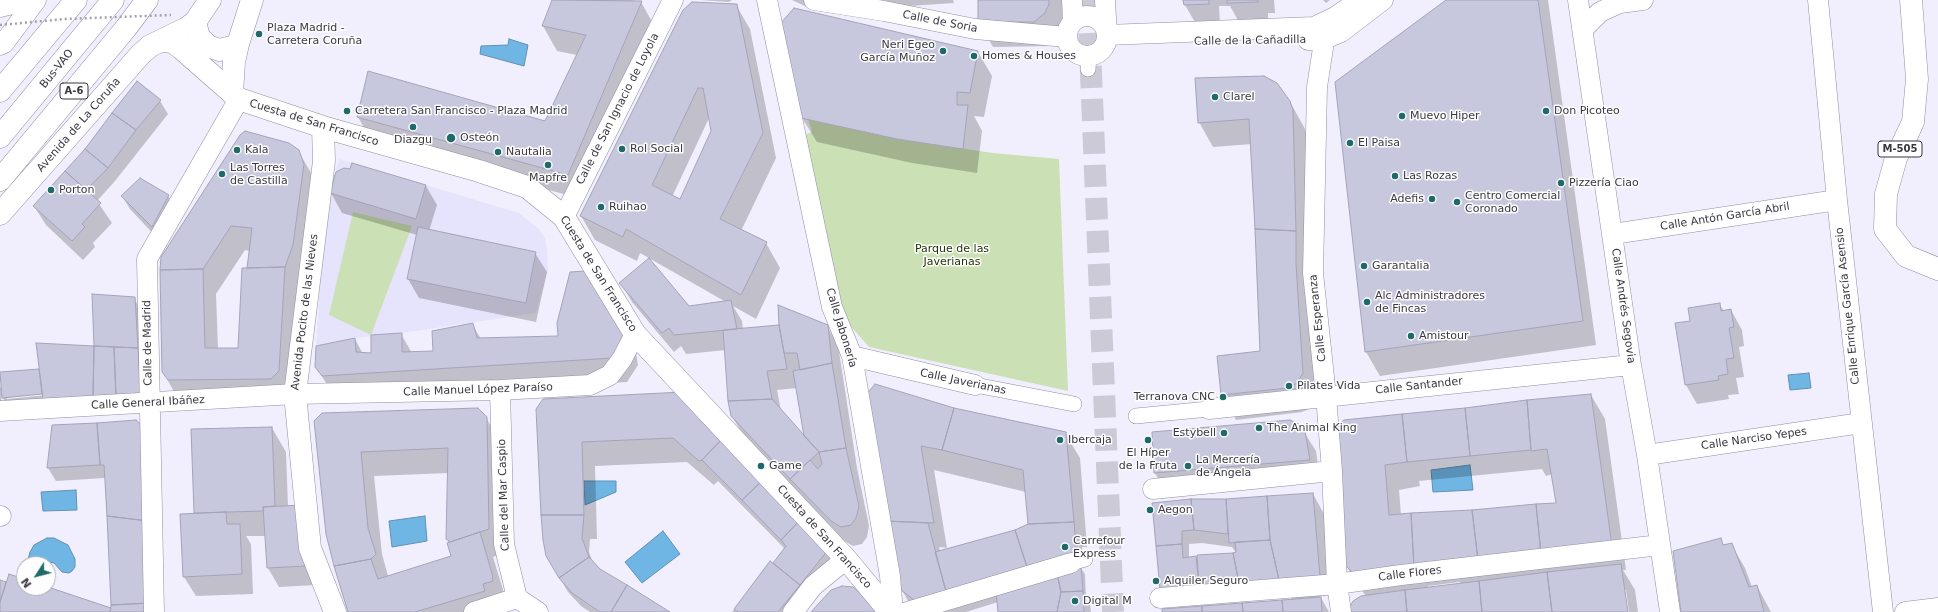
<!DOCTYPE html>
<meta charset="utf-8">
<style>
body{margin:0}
#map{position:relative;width:1938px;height:612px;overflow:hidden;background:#f1effd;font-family:"DejaVu Sans",sans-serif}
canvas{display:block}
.north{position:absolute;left:16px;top:556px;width:40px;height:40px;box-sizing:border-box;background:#fefefe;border:1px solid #afafb2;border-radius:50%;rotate:234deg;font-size:11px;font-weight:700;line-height:16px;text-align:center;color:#393841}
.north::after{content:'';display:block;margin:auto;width:14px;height:18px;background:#1e6a68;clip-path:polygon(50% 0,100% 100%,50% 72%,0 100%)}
</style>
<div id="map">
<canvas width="1938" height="612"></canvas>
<div class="north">N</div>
</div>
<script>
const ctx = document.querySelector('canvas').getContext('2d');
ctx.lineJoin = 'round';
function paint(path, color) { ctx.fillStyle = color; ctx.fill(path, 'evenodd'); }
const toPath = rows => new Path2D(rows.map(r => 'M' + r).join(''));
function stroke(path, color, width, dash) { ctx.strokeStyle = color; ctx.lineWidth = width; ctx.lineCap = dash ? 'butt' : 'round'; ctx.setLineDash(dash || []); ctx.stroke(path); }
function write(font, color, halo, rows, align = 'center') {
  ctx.font = font + ' "DejaVu Sans",sans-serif'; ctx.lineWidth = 3; ctx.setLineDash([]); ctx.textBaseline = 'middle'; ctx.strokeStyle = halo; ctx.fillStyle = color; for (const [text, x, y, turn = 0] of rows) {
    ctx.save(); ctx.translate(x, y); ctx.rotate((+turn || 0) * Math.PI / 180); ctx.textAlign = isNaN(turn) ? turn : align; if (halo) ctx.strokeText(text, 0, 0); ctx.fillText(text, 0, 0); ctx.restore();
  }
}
const built = toPath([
 [339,159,519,213,539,229,545,238,547,249,548,271,536,313,402,333,355,338,316,346,325,209]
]);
const green = toPath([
 [808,119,897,139,993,153,1059,159,1068,391,869,347,840,314,803,135,812,132],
 [353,212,412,226,371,335,329,315]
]);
const water = toPath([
 [509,39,528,45,524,66,480,54,481,46,508,45,509,39],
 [1809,373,1811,388,1790,390,1788,375,1809,373],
 [1470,465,1473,490,1433,492,1431,470,1470,465],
 [584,481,616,481,616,492,585,505,584,481],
 [76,490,77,510,43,511,41,492,76,490],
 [425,516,427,541,392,547,389,521,425,516],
 [663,531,680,554,642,583,625,562,663,531],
 [47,538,54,538,68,545,75,559,75,567,72,571,69,573,62,572,54,563,49,562,44,564,27,564,30,552,34,545,47,538]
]);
const shadow = toPath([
 [553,0,631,0,641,2,655,27,582,199,372,142,358,117,546,122,577,55,557,51,543,26],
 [700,0,732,0,729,2],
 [792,0,953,0,954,3,909,6,807,7],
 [979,0,1062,0,1062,29,1059,38,1049,46,993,47,979,22],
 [1184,0,1274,0,1275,13,1268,13,1268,21,1239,22,1230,6,1219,6,1220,23,1196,24,1185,5],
 [1323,0,1330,0,1326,3],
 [1447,0,1548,0,1596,345,1380,376,1366,352],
 [736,5,750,29,776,158,741,231,766,243,780,268,756,319,733,306,742,321,743,330,827,326,838,345,857,468,869,526,867,537,862,544,853,546,843,540,743,435,732,416,726,350,686,354,681,346,674,352,632,302,621,283,689,307,726,302,640,253,637,261,595,240,581,216],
 [709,118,712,132,680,201,672,197],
 [797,388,806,439,781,411,777,390],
 [978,52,992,76,984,117,974,116,982,131,977,173,912,163,817,142,802,118],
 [137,83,160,101,168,114,115,181,97,201,112,223,93,243,95,247,83,260,46,225,34,206,86,149],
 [1290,102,1304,127,1307,135,1316,398,1311,408,1302,412,1236,420,1222,395,1219,356,1261,352,1252,144,1213,147,1199,122],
 [298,151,313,176,292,395,177,397,163,372,162,258],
 [245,250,250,251,239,349,218,349,216,294],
 [426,186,437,205,429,231,535,253,547,272,536,322,419,298,408,279,417,235,342,213,331,193],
 [122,196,168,196,176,209,159,240,130,209],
 [93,295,134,298,145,318,149,367,104,409,104,415,55,418,49,408,11,411,1,395,2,408,0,408,0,386,2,390,0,373,40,370,95,347],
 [47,393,47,395,7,399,7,397],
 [1719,304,1724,311,1731,310,1742,330,1744,346,1739,347,1744,377,1736,378,1739,394,1728,395,1729,399,1697,404,1686,385,1691,322],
 [472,324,481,339,636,353,638,365,627,382,337,400,316,367,355,339,363,354,372,354,401,334,412,353,434,352],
 [683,393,824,539,835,564,796,612,732,612,770,562,774,565,785,549,718,481,714,485,687,462,595,466,597,539,590,539,589,552,593,563,600,570,668,612,590,612,581,606,568,592,547,556,537,410],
 [867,395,953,409,1065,433,1080,458,1087,547,1082,547,1083,559,1081,568,1085,574,1086,599,1090,605,1091,612,999,612,998,602,966,612,916,612,913,610,902,590],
 [934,470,1026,492,1029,525,1014,531,941,552,939,547,947,548],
 [1591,395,1605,419,1626,570,1623,570,1635,590,1638,612,1629,612,1626,590,1624,590,1627,612,1366,596,1359,587,1344,562,1334,433],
 [1542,469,1546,476,1552,474,1557,504,1401,515,1399,490,1420,486,1419,481],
 [1460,582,1461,584,1428,588,1428,586],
 [486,418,501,442,503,553,493,557,507,603,498,612,349,612,315,422],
 [449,473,447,538,453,557,388,576,382,554,374,476],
 [97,424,160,612,0,612,0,581,7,584,24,580,24,588,112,610,105,478,56,481,48,468,53,426],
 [272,428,286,452,288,507,316,585,279,587,268,568,266,536,246,536,251,544,253,594,196,596,184,577,195,513],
 [1304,432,1316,451,1320,479,1166,493,1155,473,1153,433],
 [1313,494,1324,514,1331,595,1320,596,1329,612,1163,612,1292,600,1286,589,1168,603,1153,504],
 [1202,543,1232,547,1236,553,1189,558,1189,544],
 [1720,539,1724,546,1731,544,1745,568,1752,587,1757,586,1771,612,1682,612]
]);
const building = toPath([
 [552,0,642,1,568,175,357,117,368,71,545,121,586,35,542,26,552,0],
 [978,0,1049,0,1049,4,1045,13,1034,22,978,22,978,0],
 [1183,0,1209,0,1209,4,1184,5,1183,0],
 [1227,0,1258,0,1258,2,1227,3,1227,0],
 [1446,0,1538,0,1583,321,1365,352,1335,82,1446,0],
 [692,2,737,4,763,133,720,219,767,242,741,295,626,229,623,237,580,216,683,10,692,2],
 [698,88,703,88,711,131,680,199,652,185,698,88],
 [794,8,978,51,970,93,957,92,957,105,968,105,963,149,897,139,801,118,780,24,794,8],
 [1264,76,1277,83,1290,101,1293,110,1296,231,1255,229,1249,119,1198,123,1195,78,1264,76],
 [137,81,161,100,136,130,112,113,137,81],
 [112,113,136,130,108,168,85,149,112,113],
 [245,131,289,143,299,150,304,164,293,245,285,267,247,268,252,228,231,226,203,269,160,270,161,257,240,135,245,131],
 [85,149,108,168,86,190,65,171,85,149],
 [352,163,426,185,416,219,330,193,336,172,344,168,350,169,352,163],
 [65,171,101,203,82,224,85,227,72,241,33,206,65,171],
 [140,178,169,195,152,227,121,196,140,178],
 [418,227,536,252,526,303,407,279,418,227],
 [1255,229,1296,231,1296,264,1303,373,1297,383,1288,388,1221,395,1217,356,1260,351,1255,229],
 [649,258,689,306,731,300,737,329,674,335,669,328,662,333,619,283,649,258],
 [285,267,279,371,271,379,168,380,162,372,160,270,203,269,205,348,238,348,242,268,285,267],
 [585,271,622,327,624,340,613,358,322,376,315,367,316,346,355,338,356,352,371,353,371,335,402,333,402,352,433,351,432,331,473,323,477,338,558,336,557,323,570,272,585,271],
 [92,294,135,297,138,348,94,346,92,294],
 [1720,303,1721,311,1731,309,1734,327,1729,328,1734,358,1726,359,1728,374,1718,376,1719,380,1685,385,1675,323,1690,321,1688,308,1720,303],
 [778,305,828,325,832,363,800,370,797,353,784,353,779,325,778,305],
 [779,325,787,369,767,371,772,399,728,401,723,330,779,325],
 [36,343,94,346,93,396,43,399,36,343],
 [94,346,114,347,116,397,93,396,94,346],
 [114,347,138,348,141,395,116,397,114,347],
 [832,363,846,448,819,452,804,436,793,371,832,363],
 [39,369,42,394,2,398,0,372,39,369],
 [875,384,954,408,942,450,921,446,934,523,885,521,866,395,875,384],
 [683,392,726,435,702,460,699,461,673,438,582,442,584,515,541,515,536,409,543,399,683,392],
 [1591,394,1612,546,1541,554,1536,504,1556,503,1547,449,1531,451,1527,400,1591,394],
 [772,399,819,452,790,479,731,416,728,401,772,399],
 [1527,400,1531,450,1470,456,1465,408,1527,400],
 [478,408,487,417,489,529,450,542,446,539,448,448,361,452,368,528,376,554,371,559,334,566,326,534,314,421,322,413,478,408],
 [954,408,1066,432,1074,522,1028,524,1023,470,942,450,954,408],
 [1465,408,1470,456,1407,462,1402,414,1465,408],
 [1402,414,1407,462,1385,465,1389,515,1411,513,1414,567,1357,573,1351,571,1343,563,1335,427,1344,420,1402,414],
 [136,420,146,429,148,521,107,516,104,465,100,465,97,423,136,420],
 [1290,420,1301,425,1305,431,1310,460,1154,473,1152,432,1290,420],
 [97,423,100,465,47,468,52,425,97,423],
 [272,427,275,506,263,507,264,511,194,513,191,429,272,427],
 [723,438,765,478,742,500,702,460,723,438],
 [846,448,859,506,856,518,851,525,841,527,831,521,790,479,810,460,818,469,822,464,819,452,846,448],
 [765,478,803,517,781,540,742,500,765,478],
 [1313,493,1320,576,1279,580,1270,540,1267,496,1313,493],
 [1267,496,1270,540,1229,543,1226,499,1267,496],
 [1191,499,1194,530,1182,531,1182,544,1156,546,1152,503,1191,499],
 [1191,499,1226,499,1228,534,1194,530,1191,499],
 [1536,504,1541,554,1478,560,1472,510,1536,504],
 [302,505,306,566,267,568,263,507,302,505],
 [1472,510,1478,560,1414,567,1411,513,1472,510],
 [226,512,227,524,240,524,242,574,183,577,180,514,226,512],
 [541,515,584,515,582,538,589,557,559,578,546,556,543,540,541,515],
 [107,516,148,521,150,603,111,605,107,516],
 [803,517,828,550,800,585,773,563,786,546,781,540,803,517],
 [885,521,928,523,947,595,919,604,901,590,885,521],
 [1074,522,1076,545,1071,558,1028,570,1015,530,1028,524,1074,522],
 [1015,530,1028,570,947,595,935,552,1015,530],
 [480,532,493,577,492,578,493,581,483,584,485,591,415,612,348,612,334,566,371,559,378,579,451,556,447,543,480,532],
 [1721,538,1723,545,1732,543,1749,587,1757,585,1764,612,1681,612,1673,551,1721,538],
 [1270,540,1279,580,1239,583,1233,553,1236,552,1235,542,1270,540],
 [1182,544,1183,558,1196,556,1199,586,1160,590,1156,546,1182,544],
 [1233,553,1239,583,1199,586,1197,555,1233,553],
 [589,557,600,569,627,585,611,612,600,612,572,593,559,578,589,557],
 [770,561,800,585,778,612,738,612,734,609,770,561],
 [1621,564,1628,612,1552,612,1547,572,1621,564],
 [1081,567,1083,591,1061,592,1057,574,1081,567],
 [1547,572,1552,612,1482,612,1479,581,1547,572],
 [9,574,24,579,24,588,48,587,111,608,110,612,0,612,0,602,9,574],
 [1057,574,1061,592,1057,612,998,612,996,592,1057,574],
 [0,580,6,582,0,602,0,580],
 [1479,581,1482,612,1407,612,1405,590,1479,581],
 [627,585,670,612,611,612,627,585],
 [842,586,853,587,866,598,876,612,811,612,831,590,842,586],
 [1405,590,1407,612,1347,612,1353,601,1361,596,1405,590],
 [1083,591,1084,612,1057,612,1061,592,1083,591],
 [1321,597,1322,612,1283,612,1282,600,1321,597],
 [1282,600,1283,612,1243,612,1242,603,1282,600],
 [150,603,150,612,110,612,111,605,150,603],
 [1242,603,1243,612,1202,612,1202,606,1242,603],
 [1202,606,1202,612,1162,612,1162,609,1202,606]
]);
const tertiaryTunnel = toPath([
 [1088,0,1113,612]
]);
const pedestrian = toPath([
 [1088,69,1089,56],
 [975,385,1074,404],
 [1136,416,1209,409],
 [1071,563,1085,559]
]);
const minor = toPath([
 [767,0,832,307,852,356,890,576,893,612],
 [814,0,884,11,975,29,1067,37],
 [1072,0,1073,21],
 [1105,0,1107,35,1314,27,1335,17,1360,0],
 [1578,0,1631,365,1647,455,1670,612],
 [1818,0,1837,200,1883,612],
 [0,7,29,0],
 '1067 36a20 20 0 1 1 40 0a20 20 0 1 1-40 0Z',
 [1314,27,1322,40,1323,48,1317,87,1313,273,1326,396,1332,471,1337,584,1341,612],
 [1583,29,1600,12,1620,3,1643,0],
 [1308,40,1322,40,1341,32,1383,0],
 [0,45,4,43,36,0],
 [564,217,673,0],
 [1613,234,1837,200],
 [852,356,975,385],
 [500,390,504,544,517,598],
 [1209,409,1631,365],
 [0,411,295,394,500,390,590,385,610,375,622,359,635,334],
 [1647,455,1861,423],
 [1153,489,1332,471],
 [0,516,1,516],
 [517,598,538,612],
 [1160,598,1337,584,1401,575,1660,545],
 [154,612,147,259,239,99],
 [474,612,517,598],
 [793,612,813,586,846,559],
 [907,612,1071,563],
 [1905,612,1938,608]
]);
const tertiary = toPath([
 [195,22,199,37,208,46,219,50,232,47,238,44],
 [162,41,173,42,182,49,239,99,323,127,479,171,527,187,564,217,635,334,846,559,890,612],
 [232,93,234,62,238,44,252,0],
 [323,127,324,161,295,394,310,548,335,612],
 [0,214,140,55,150,46,187,28,195,22,210,0]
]);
const trunk = toPath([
 [1911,0,1917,79,1913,122,1896,158,1886,194,1885,229,1906,256,1938,269]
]);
const motorway = toPath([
 [0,91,76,0],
 [0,137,113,0],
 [0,180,126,28,147,0]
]);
const pathBridge = toPath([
 [0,25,65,19,171,15]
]);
const markers = [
 [259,34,4,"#1e6a68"],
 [943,51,4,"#1e6a68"],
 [974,56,4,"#1e6a68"],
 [1215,97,4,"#1e6a68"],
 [347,111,4,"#1e6a68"],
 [1546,111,4,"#1e6a68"],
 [1402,116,4,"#1e6a68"],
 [413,127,4,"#1e6a68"],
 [451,138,5,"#1e6a68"],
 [1350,143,4,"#1e6a68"],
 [622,149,4,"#1e6a68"],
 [237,150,4,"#1e6a68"],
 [498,152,4,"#1e6a68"],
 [548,165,4,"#1e6a68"],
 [222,174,4,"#1e6a68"],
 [1395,176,4,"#1e6a68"],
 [1561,183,4,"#1e6a68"],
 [51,190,4,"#1e6a68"],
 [1432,199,4,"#1e6a68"],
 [1457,202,4,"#1e6a68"],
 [601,207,4,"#1e6a68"],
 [1364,266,4,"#1e6a68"],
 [1367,302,4,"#1e6a68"],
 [1411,336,4,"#1e6a68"],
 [1289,386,4,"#1e6a68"],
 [1223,397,4,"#1e6a68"],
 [1259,428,4,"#1e6a68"],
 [1224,433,4,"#1e6a68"],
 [1060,440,4,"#1e6a68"],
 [1148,440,4,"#1e6a68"],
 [761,466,4,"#1e6a68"],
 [1188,466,4,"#1e6a68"],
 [1150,510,4,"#1e6a68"],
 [1065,547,4,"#1e6a68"],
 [1156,581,4,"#1e6a68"],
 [1075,601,4,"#1e6a68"]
];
const shields = [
 [74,91,28],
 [1900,149,44]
];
const shieldNames = [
 ["A-6",74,91],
 ["M-505",1900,149]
];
const streetNames = [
 ["Calle de Soria",940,22,11],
 ["Calle de la Cañadilla",1250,41,-1],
 ["Bus-VAO",57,69,-51],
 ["Calle de San Ignacio de Loyola",618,109,-63],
 ["Cuesta de San Francisco",314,123,17],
 ["Avenida de La Coruña",79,125,-49],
 ["Calle Antón García Abril",1725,217,-9],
 ["Cuesta de San Francisco",598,274,58],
 ["Calle Andrés Segovia",1623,306,82],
 ["Calle Enrique García Asensio",1848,306,-96],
 ["Avenida Pocito de las Nieves",305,312,-83],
 ["Calle Esperanza",1318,318,-96],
 ["Calle Jabonería",841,328,73],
 ["Calle de Madrid",148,343,-91],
 ["Calle Javerianas",963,382,12],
 ["Calle Santander",1419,386,-6],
 ["Calle Manuel López Paraíso",478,390,-2],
 ["Calle General Ibáñez",148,403,-3],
 ["Calle Narciso Yepes",1754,439,-8],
 ["Calle del Mar Caspio",504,495,-92],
 ["Cuesta de San Francisco",824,537,48],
 ["Calle Flores",1410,574,-7]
];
const poiNames = [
 ["Plaza Madrid -",267,28],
 ["Carretera Coruña",267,41],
 ["Neri Egeo",935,45,"right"],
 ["García Muñoz",935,58,"right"],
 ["Homes & Houses",982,56],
 ["Clarel",1223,97],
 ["Carretera San Francisco - Plaza Madrid",355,111],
 ["Don Picoteo",1554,111],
 ["Muevo Hiper",1410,116],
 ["Osteón",460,138],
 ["Diazgu",413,140,"center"],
 ["El Paisa",1358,143],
 ["Rol Social",630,149],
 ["Kala",245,150],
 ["Nautalia",506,152],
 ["Las Torres",230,168],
 ["de Castilla",230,181],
 ["Las Rozas",1403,176],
 ["Mapfre",548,178,"center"],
 ["Pizzería Ciao",1569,183],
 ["Porton",59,190],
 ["Centro Comercial",1465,196],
 ["Coronado",1465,209],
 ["Adefis",1424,199,"right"],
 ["Ruihao",609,207],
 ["Garantalia",1372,266],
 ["Alc Administradores",1375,296],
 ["de Fincas",1375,309],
 ["Amistour",1419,336],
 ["Pilates Vida",1297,386],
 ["Terranova CNC",1215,397,"right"],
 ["The Animal King",1267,428],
 ["Estybell",1216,433,"right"],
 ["Ibercaja",1068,440],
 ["El Híper",1148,453,"center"],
 ["de la Fruta",1148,466,"center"],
 ["La Mercería",1196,460],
 ["de Ángela",1196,473],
 ["Game",769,466],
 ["Aegon",1158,510],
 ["Carrefour",1073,541],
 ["Express",1073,554],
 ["Alquiler Seguro",1164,581],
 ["Digital M",1083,601]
];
const parkNames = [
 ["Parque de las",952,249],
 ["Javerianas",952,262]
];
paint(built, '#e6e3fc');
paint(green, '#cce0b5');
paint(water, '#70b6e5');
stroke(water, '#6090b4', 1);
paint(shadow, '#0003');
paint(building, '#c7c7de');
stroke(building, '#a4a3b9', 1);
stroke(tertiaryTunnel, '#cccad7', 22, [22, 11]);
stroke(pedestrian, '#908ea3', 16);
stroke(minor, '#908ea3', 21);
stroke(tertiary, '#908ea3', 23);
stroke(trunk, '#908ea3', 23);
stroke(motorway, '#908ea3', 23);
stroke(pedestrian, '#fff', 15);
stroke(minor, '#fff', 20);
stroke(tertiary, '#fff', 22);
stroke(trunk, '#fff', 22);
stroke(motorway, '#fff', 22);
stroke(pathBridge, '#a3a1ad', 2.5, [2, 3]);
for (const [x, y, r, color] of markers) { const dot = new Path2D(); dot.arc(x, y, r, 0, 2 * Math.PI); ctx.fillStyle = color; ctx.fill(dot); stroke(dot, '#fefefe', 1.5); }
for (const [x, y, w] of shields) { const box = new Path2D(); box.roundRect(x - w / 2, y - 8, w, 16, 3); ctx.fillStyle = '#fefefe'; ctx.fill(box); stroke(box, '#393841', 1); }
write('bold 10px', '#393841', null, shieldNames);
write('11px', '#393841', '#fefefe', streetNames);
write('11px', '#393841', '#fefefe', poiNames, 'left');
write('11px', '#1e3000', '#fefefe', parkNames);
</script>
